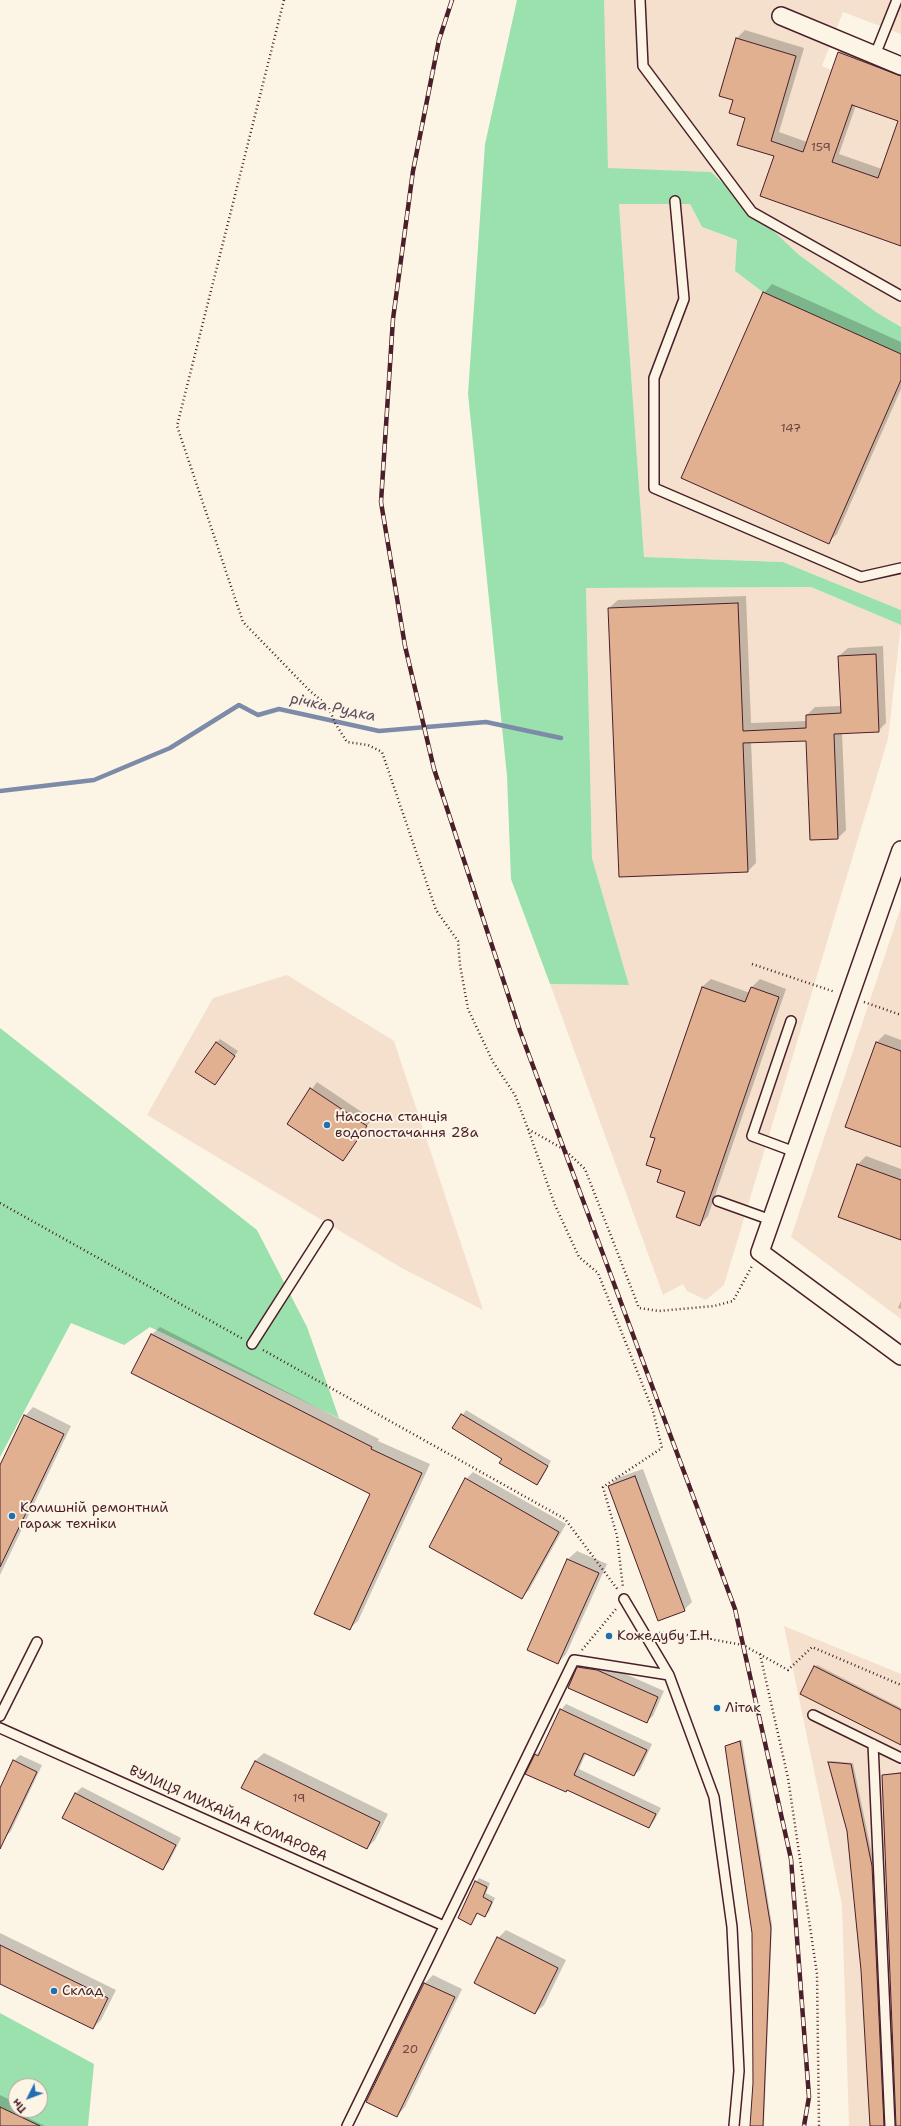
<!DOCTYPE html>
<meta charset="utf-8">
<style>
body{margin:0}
#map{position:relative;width:901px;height:2126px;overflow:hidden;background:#fcf5e5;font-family:"Shantell Sans",sans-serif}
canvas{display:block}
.north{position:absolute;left:8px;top:2078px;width:40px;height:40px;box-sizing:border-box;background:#fcf5e5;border:1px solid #b59f9b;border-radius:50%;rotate:228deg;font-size:11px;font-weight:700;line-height:16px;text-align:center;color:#4a1f2b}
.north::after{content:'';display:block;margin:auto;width:14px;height:18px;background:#1f6fb2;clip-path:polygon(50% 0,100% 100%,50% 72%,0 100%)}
</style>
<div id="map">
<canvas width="901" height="2126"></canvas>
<div class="north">Пн</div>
</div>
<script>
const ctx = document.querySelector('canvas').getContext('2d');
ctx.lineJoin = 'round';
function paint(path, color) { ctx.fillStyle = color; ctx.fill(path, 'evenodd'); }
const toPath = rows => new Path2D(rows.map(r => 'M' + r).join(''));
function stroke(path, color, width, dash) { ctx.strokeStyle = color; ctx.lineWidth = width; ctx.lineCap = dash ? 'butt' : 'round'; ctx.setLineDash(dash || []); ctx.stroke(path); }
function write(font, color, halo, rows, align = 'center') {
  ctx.font = font + ' "Shantell Sans",sans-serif'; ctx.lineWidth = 4; ctx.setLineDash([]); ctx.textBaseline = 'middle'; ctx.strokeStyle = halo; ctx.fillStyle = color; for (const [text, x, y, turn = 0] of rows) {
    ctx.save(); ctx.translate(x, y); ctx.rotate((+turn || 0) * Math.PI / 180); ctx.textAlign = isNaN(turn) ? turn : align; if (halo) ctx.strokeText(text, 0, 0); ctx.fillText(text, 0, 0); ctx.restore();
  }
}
const built = toPath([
 [601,0,901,0,901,34,843,12,822,66,901,99,901,327,876,312,798,254,711,172,608,169],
 [619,204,690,204,702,227,737,240,735,271,901,354,901,610,783,562,644,557],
 [811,587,901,625,888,739,724,1285,706,1300,687,1291,683,1284,663,1295,550,984,629,985,592,858,586,588],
 [901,907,901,1319,791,1237],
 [287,975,394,1041,483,1310,400,1267,147,1115,213,998],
 [784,1626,901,1674,901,2126,849,2126,842,1905]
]);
const green = toPath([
 [517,0,604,0,608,168,711,172,798,254,876,312,901,327,901,355,763,292,735,271,737,240,702,227,690,204,619,204,644,557,783,562,901,610,901,625,811,587,586,588,592,858,629,985,550,984,511,879,507,776,468,394,485,144],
 [0,1028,257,1230,307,1327,339,1418,150,1327,124,1345,71,1323,0,1457],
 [0,2013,94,2064,88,2126,0,2126],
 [16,2086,40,2086,40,2110,16,2110]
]);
const shadow = toPath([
 [745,30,804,48,779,132,807,142,839,53,847,44,900,65,891,91,901,94,901,245,775,156,746,118,734,99,737,38],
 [856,105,899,120,882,169,839,154],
 [772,284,901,342,901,389,837,534,828,542,764,293],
 [746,596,751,723,807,721,807,715,815,707,841,706,839,656,848,648,883,646,886,723,878,731,842,732,846,830,838,838,807,740,751,741,756,863,748,871,609,608,618,600],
 [711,979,750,993,752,987,760,979,786,989,708,1216,700,1225,686,1191,662,1169,657,1138,702,987],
 [885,1034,901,1040,901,1146,846,1127,877,1042],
 [220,1039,238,1051,215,1084,216,1043],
 [317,1082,372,1119,343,1160,288,1123],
 [866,1156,901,1169,901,1239,858,1164],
 [901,1301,901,1309,898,1308],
 [160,1327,379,1439,378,1441,430,1464,358,1621,349,1629,371,1493,151,1335],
 [33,1407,71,1426,0,1575,0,1467,25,1416],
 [466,1410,551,1461,541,1480,537,1483,503,1458,454,1428],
 [643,1469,692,1602,684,1610,609,1487,617,1478],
 [473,1472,566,1524,529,1590,522,1597,466,1479],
 [577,1551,607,1564,566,1654,558,1663,528,1649,568,1559],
 [585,1661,603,1664,664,1691,653,1716,646,1722,578,1667],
 [817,1665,901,1708,901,1744,815,1667],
 [566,1704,652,1744,640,1770,634,1775,586,1753,579,1769,661,1808,654,1821,649,1827,536,1755,541,1749,561,1710],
 [742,1740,772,1925,764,2126,751,2126,754,2083,753,1933,726,1746],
 [264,1753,388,1814,375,1840,367,1848,255,1761],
 [20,1755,42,1765,11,1831,5,1837,0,1835,0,1791,14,1761],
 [831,1761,853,1763,874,1864,886,2126,871,2126,862,1970,848,1831,829,1762],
 [901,1772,901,2126,897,2126,883,1775],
 [82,1787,181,1838,169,1862,163,1868,76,1793],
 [479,1878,490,1883,486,1893,495,1898,489,1912,485,1915,478,1912,471,1923,476,1882],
 [506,1930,566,1960,544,2005,535,2013,498,1938],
 [0,1933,116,1990,101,2020,93,2028,0,1982],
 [433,1975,462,1989,405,2107,397,2116,368,2102,425,1983],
 [0,2095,16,2103,16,2110,32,2110,28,2118,45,2126,0,2126]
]);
const stream = toPath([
 [0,791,94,780,170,748,239,705,258,715,279,709,379,731,486,722,561,738]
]);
const building = toPath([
 [736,38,796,56,771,141,803,152,838,52,901,76,901,246,760,196,774,156,737,145,745,118,729,113,733,100,719,96,736,38],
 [852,105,898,121,878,178,832,162,852,105],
 [763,292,901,354,901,380,829,544,681,478,763,292],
 [738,603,743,731,806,728,806,715,841,713,838,656,876,654,879,732,834,734,838,839,810,840,806,741,743,743,748,872,619,877,608,608,738,603],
 [702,987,745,1002,751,987,779,997,700,1226,676,1217,685,1192,657,1182,661,1170,646,1165,655,1138,650,1137,702,987],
 [216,1042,235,1056,215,1085,195,1072,216,1042],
 [876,1042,901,1051,901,1147,845,1127,876,1042],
 [310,1088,367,1126,343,1161,287,1124,310,1088],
 [857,1164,901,1180,901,1240,838,1217,857,1164],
 [151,1334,372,1447,371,1449,422,1473,350,1630,314,1614,370,1494,131,1373,151,1334],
 [461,1414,548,1466,537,1485,499,1463,502,1459,452,1428,461,1414],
 [24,1415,64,1434,0,1567,0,1465,24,1415],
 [635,1476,685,1611,658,1621,608,1486,635,1476],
 [465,1478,559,1532,522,1599,429,1547,465,1478],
 [567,1559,599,1573,558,1664,527,1650,567,1559],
 [814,1666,901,1710,901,1745,800,1694,814,1666],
 [577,1667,597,1670,658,1697,647,1723,568,1688,577,1667],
 [560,1709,647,1750,634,1776,584,1753,574,1775,656,1814,649,1828,567,1790,566,1792,525,1774,535,1754,538,1756,560,1709],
 [740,1741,771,1928,763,2126,750,2126,753,2083,752,1933,725,1746,740,1741],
 [13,1760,37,1772,0,1849,0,1788,13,1760],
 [255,1761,380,1822,367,1849,241,1788,255,1761],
 [828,1762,851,1764,872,1866,884,2126,870,2126,861,1970,847,1831,828,1762],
 [901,1773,901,2126,896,2126,882,1775,901,1773],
 [75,1793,176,1845,163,1870,62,1818,75,1793],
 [475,1881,487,1887,483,1897,492,1902,485,1917,477,1913,471,1925,458,1918,475,1881],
 [497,1937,558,1968,535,2014,474,1983,497,1937],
 [0,1945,108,1998,93,2029,0,1984,0,1945],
 [424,1983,455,1997,397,2117,366,2102,424,1983],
 [0,2107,40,2126,0,2126,0,2107]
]);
const path = toPath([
 [284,0,177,426,243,622,310,691,328,706,335,723,347,742,368,745,382,752,436,910,458,941,460,965,468,1009,493,1062,515,1095,528,1129,565,1150,585,1169,639,1308,659,1311,714,1306,733,1301,752,1266],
 [752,964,835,992],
 [864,1002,901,1015],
 [528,1129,555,1205,579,1257,598,1273,653,1411,662,1448,603,1487,617,1536,623,1588],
 [0,1203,243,1339],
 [263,1350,565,1519,618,1590],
 [659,1633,676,1633,743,1645,788,1670,812,1647,901,1685],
 [582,1650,616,1609],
 [760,1654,788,1778,817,1974,819,2126]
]);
const lane = toPath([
 [640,0,643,66,752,212,901,296],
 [875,55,897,0],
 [675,201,684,299,654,378,654,488,861,577,901,568],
 [791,1021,752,1136,795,1152],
 [718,1201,771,1220],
 [252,1344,328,1225],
 [624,1599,669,1675,714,1797,732,1927,739,2071,734,2126],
 [813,1715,901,1758],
 [0,1716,37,1642],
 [0,1728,444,1926],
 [873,1744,890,2126],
 [347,2126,574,1660,669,1675]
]);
const street = toPath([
 [781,16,901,66],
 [901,850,760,1252,901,1356]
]);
const rail = toPath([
 [452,0,439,40,413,171,393,319,381,502,405,646,434,769,520,1031,735,1609,791,1859,809,2097,804,2126]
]);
const markers = [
 [327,1125,4,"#1f6fb2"],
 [12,1516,4,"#1f6fb2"],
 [609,1636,4,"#1f6fb2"],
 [717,1708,4,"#1f6fb2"],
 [54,1991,4,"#1f6fb2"]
];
const numberNames = [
 ["159",821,148],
 ["147",791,429],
 ["19",299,1799],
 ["20",410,2050]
];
const poiNames = [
 ["Насосна станція",335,1117],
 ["водопостачання 28а",335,1133],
 ["Колишній ремонтний",20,1508],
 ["гараж техніки",20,1524],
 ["Кожедубу І.Н.",617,1636],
 ["Літак",725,1708],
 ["Склад",62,1991]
];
const streetNames = [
 ["ВУЛИЦЯ МИХАЙЛА КОМАРОВА",228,1814,24]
];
const waterNames = [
 ["річка Рудка",333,708,12]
];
paint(built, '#f4e0cc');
paint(green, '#9be1ae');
paint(shadow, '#0003');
stroke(stream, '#7c8ba8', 4.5);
paint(building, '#e0b091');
stroke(building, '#4a1f2b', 1);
stroke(lane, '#4a1f2b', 12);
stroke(street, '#4a1f2b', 20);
stroke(path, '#4a1f2b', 2.5, [1, 3]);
stroke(lane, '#fcf5e5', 9);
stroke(street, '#fcf5e5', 17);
stroke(rail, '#4a1f2b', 4.5);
stroke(rail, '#fcf5e5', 3, [9]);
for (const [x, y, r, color] of markers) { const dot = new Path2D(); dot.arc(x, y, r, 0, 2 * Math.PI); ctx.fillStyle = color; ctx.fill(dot); stroke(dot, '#fcf5e5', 1.5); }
write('12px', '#704344', null, numberNames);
write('14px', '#4a1f2b', '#fcf5e5', poiNames, 'left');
write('14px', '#4a1f2b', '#fcf5e5', streetNames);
write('italic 15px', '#5f4c5f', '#fcf5e5', waterNames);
</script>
